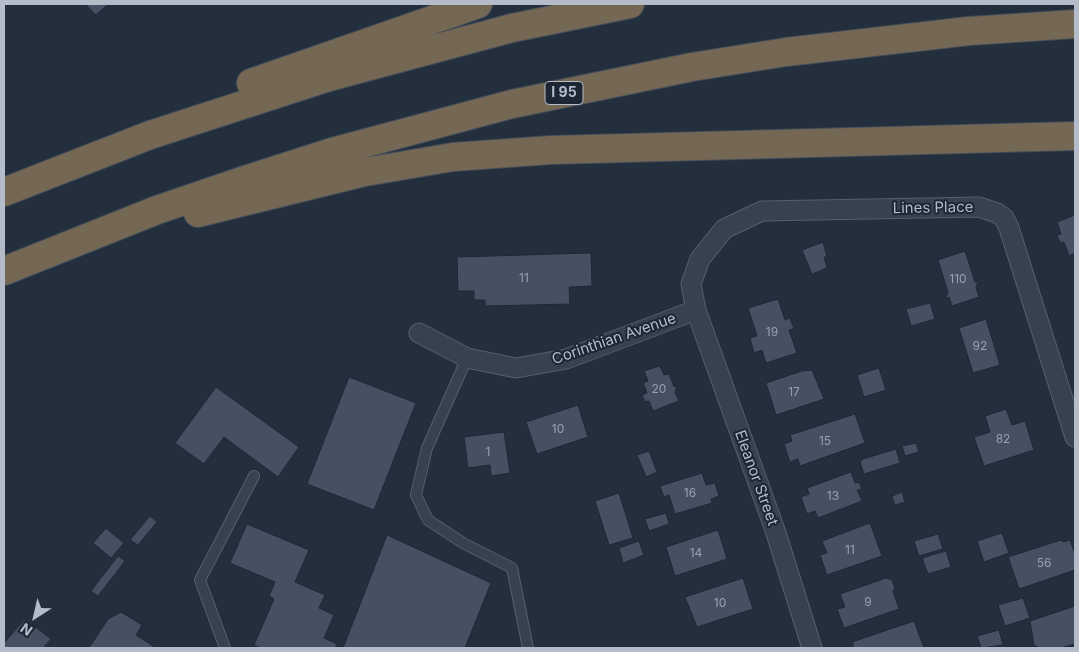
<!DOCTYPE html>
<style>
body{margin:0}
#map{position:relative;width:1079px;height:652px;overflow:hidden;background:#242f3e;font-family:Inter,sans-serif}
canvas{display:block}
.frame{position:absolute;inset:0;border:5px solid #b4bcc9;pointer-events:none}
.north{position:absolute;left:10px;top:592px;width:50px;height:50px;-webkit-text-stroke:4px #1d2633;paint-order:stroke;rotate:215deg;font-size:14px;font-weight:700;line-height:20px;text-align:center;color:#b4bcc9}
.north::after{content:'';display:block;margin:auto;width:18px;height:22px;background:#b4bcc9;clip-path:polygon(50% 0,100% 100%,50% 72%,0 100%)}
</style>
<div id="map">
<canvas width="1079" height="652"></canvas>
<div class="frame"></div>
<div class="north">N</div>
</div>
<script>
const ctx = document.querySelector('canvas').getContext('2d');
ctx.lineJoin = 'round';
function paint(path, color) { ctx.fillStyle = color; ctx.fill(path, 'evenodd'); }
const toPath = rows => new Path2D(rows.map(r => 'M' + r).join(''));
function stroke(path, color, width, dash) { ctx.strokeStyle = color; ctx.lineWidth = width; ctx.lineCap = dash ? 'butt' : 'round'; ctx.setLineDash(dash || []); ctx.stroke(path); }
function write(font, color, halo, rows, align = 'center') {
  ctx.font = font + ' Inter,sans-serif'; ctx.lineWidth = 4; ctx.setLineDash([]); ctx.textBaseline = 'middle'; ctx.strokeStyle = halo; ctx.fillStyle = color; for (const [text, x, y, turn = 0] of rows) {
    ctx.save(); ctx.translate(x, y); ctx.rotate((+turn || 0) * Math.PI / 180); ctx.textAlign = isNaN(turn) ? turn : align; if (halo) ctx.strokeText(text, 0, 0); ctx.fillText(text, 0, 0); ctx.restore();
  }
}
const building = toPath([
 [89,4,108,4,96,15,87,6,89,4],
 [1075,215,1075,253,1069,256,1064,242,1060,243,1057,235,1061,234,1057,222,1075,215],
 [823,242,827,257,824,257,827,268,812,274,802,250,823,242],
 [965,251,975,282,978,281,976,287,979,297,952,306,949,297,945,299,948,292,938,260,965,251],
 [591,253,592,286,569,287,570,304,485,306,485,300,474,300,474,291,458,291,457,257,591,253],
 [778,299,785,320,790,318,794,329,789,330,797,353,766,363,762,350,754,353,750,338,757,336,748,308,778,299],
 [930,303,935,319,911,326,906,309,930,303],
 [986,319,1000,365,973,373,959,328,986,319],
 [660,366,664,375,669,374,674,387,677,386,675,392,679,401,653,411,649,401,645,402,642,395,647,393,643,383,648,381,644,371,660,366],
 [879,368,886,390,864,397,857,375,879,368],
 [812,370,824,399,776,415,766,383,802,371,812,370],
 [349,377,416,403,374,510,307,484,349,377],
 [216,387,299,447,278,477,224,437,204,464,175,443,216,387],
 [578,405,588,437,537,454,526,422,578,405],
 [1006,409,1012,425,1025,421,1034,450,984,466,974,437,990,432,985,416,1006,409],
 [855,414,865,443,800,466,798,459,790,462,784,444,792,441,790,435,855,414],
 [504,432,510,473,491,476,490,465,468,468,464,437,504,432],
 [916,443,919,452,905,456,902,446,916,443],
 [896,449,900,463,864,474,860,462,863,459,896,449],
 [649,451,657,472,646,477,637,455,649,451],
 [851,472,855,483,859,482,862,489,857,490,862,501,818,518,815,511,807,514,801,497,809,494,807,488,851,472],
 [702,473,706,485,715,483,719,496,711,499,712,503,675,514,669,495,664,497,660,486,702,473],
 [902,492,905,502,895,505,892,496,902,492],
 [619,493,633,538,609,545,595,501,619,493],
 [666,513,669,524,649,531,645,519,666,513],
 [150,516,157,522,138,545,130,540,150,516],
 [870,523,882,556,827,575,820,555,827,553,822,541,870,523],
 [247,524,309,550,295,582,325,595,319,608,334,615,324,638,337,644,335,648,260,648,254,645,274,599,269,596,275,582,230,563,247,524],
 [106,528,124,543,111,558,93,543,106,528],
 [718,530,727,559,675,576,666,547,718,530],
 [1002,533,1009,553,984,562,977,541,1002,533],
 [938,534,943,549,919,556,914,541,938,534],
 [387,535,491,583,465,648,343,648,387,535],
 [1061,540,1063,542,1070,540,1075,554,1075,570,1019,589,1008,557,1061,540],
 [639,541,644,555,623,563,619,548,639,541],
 [946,551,951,567,928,574,922,558,946,551],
 [118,556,125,561,98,596,91,591,118,556],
 [743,578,753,609,697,627,685,597,743,578],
 [886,578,892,580,895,588,893,591,899,609,844,628,837,609,845,607,840,594,886,578],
 [1023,598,1030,618,1005,626,998,605,1023,598],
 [1075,606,1075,644,1060,648,1039,648,1034,645,1030,621,1075,606],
 [121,612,142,625,136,635,156,648,89,648,108,619,121,612],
 [25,619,51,639,43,648,4,648,4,643,25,619],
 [914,621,924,648,854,648,852,642,914,621],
 [999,630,1003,645,981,648,977,636,999,630]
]);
const service = toPath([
 [467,358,427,448,416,495,428,520,463,543,512,568,528,648],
 [225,648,200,580,254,476]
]);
const minor = toPath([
 [419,333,467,358,516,368,566,359,696,310],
 [812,648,776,533,696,310,691,284,700,259,724,229,762,211,979,207,997,213,1004,218,1009,228,1075,437]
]);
const motorway = toPath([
 [251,83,478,4],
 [4,192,150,135,329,77,512,28,630,4],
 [198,213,365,172,453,157,551,150,1075,136],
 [4,271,157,210,245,180,332,152,512,104,692,67,786,52,969,31,1075,24]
]);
const numberNames = [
 ["11",524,278],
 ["110",958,279],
 ["19",772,332],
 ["92",980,346],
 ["20",659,389],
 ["17",794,392],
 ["10",558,429],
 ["82",1003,439],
 ["15",825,441],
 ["1",488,452],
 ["16",690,493],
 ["13",833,496],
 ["11",850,550],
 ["14",696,553],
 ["56",1044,563],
 ["9",868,602],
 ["10",720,603]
];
const shields = [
 [564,93,38]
];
const shieldNames = [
 ["I 95",564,93]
];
const streetNames = [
 ["Lines Place",933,208,-1],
 ["Corinthian Avenue",614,339,-19],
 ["Eleanor Street",756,478,70]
];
paint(building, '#455162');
stroke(building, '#1f2835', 1);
stroke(service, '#565f6c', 12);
stroke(minor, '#565f6c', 21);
stroke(motorway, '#434c59', 30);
stroke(service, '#38414e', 10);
stroke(minor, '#38414e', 19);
stroke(motorway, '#746855', 28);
write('12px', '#98a1af', null, numberNames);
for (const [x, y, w] of shields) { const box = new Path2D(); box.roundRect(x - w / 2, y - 11.5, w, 23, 4); ctx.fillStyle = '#1d2633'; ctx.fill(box); stroke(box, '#b4bcc9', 1); }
write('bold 14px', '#b4bcc9', null, shieldNames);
write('15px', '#b4bcc9', '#1d2633', streetNames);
</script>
